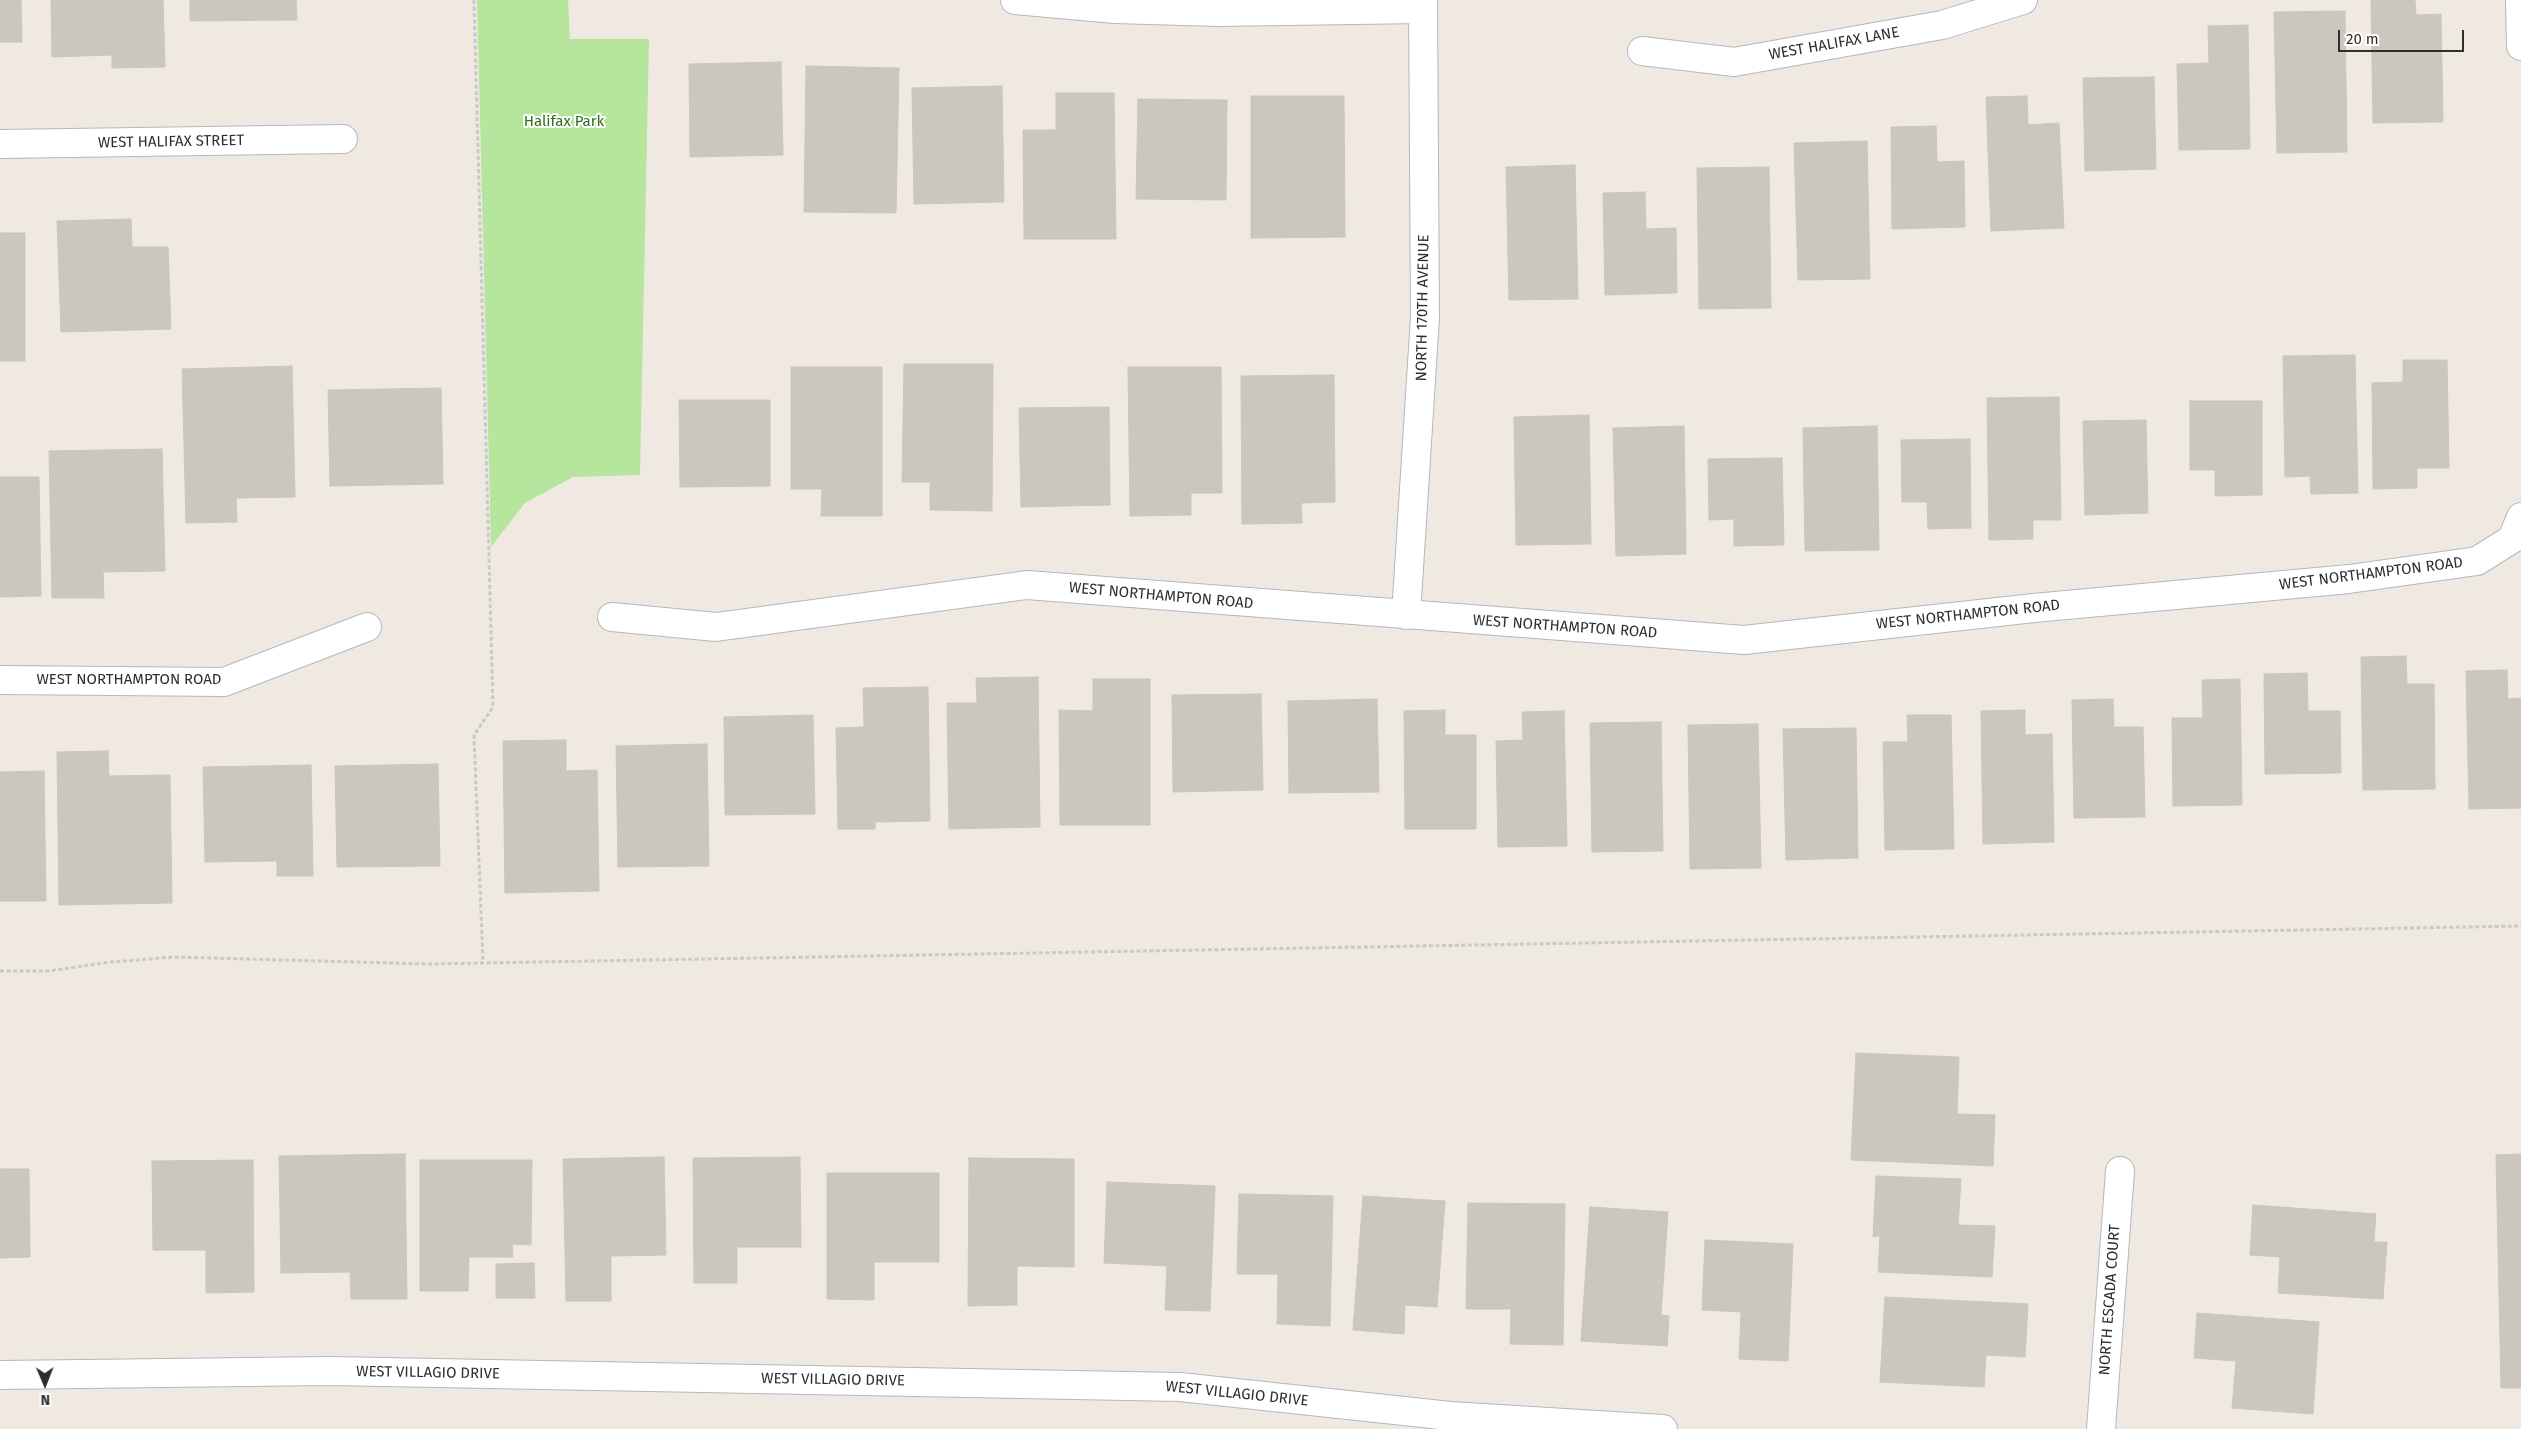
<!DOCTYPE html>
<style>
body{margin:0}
#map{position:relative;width:2521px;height:1429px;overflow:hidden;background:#efe9e1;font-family:"Fira Sans",sans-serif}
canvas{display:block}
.north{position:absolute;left:20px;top:1359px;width:50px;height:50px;-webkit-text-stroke:4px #fff;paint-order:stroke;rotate:179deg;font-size:14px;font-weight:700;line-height:20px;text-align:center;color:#2e2e2e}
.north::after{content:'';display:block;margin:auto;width:18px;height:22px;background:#2e2e2e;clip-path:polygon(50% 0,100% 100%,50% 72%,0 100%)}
.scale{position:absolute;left:2338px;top:30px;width:126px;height:22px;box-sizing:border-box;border:2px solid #2e2e2e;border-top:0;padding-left:6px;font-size:15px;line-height:18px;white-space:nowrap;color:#2e2e2e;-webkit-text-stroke:4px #fff;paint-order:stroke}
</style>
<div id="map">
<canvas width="2521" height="1429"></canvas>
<div class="north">N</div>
<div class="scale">20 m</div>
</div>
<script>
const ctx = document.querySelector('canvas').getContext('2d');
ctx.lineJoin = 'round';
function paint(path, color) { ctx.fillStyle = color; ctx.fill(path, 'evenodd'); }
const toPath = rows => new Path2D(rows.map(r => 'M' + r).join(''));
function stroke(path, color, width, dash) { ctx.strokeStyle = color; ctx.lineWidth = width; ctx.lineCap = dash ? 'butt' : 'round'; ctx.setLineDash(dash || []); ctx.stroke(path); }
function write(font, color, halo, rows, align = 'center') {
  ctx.font = font + ' "Fira Sans",sans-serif'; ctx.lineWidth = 4; ctx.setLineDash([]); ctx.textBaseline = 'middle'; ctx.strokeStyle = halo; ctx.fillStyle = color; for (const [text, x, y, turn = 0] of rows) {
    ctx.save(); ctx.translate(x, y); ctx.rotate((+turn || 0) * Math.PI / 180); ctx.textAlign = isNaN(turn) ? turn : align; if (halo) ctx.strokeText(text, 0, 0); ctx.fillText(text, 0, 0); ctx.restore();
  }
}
const green = toPath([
 [477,0,568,0,570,39,649,39,640,475,573,477,525,503,491,547]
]);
const building = toPath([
 [0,0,21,0,22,42,0,42,0,0],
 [51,0,163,0,165,67,112,68,112,55,52,57,51,0],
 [190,0,296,0,297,20,190,21,190,0],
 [2371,0,2415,0,2416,15,2441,14,2443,122,2373,123,2371,0],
 [2345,11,2347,152,2277,153,2274,12,2345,11],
 [2248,25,2250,149,2179,150,2177,64,2209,63,2208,26,2248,25],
 [781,62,783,155,690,157,689,64,781,62],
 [806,66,899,68,896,213,804,212,806,66],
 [2154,77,2156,169,2085,171,2083,78,2154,77],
 [1002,86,1004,202,914,204,912,88,1002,86],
 [1056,93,1114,93,1116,239,1024,239,1023,130,1056,130,1056,93],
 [1251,96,1344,96,1345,237,1251,238,1251,96],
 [2027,96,2028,125,2059,123,2064,228,1991,231,1986,97,2027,96],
 [1138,99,1227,100,1226,200,1136,199,1138,99],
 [1936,126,1937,162,1964,161,1965,227,1892,229,1891,127,1936,126],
 [1867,141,1870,279,1798,280,1794,143,1867,141],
 [1575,165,1578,299,1509,300,1506,167,1575,165],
 [1769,167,1771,308,1699,309,1697,168,1769,167],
 [1645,192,1646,229,1676,228,1677,293,1605,295,1603,193,1645,192],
 [131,219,132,247,168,247,171,329,61,332,57,221,131,219],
 [0,233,25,233,25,361,0,361,0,233],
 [2355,355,2358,493,2311,494,2310,476,2285,477,2283,356,2355,355],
 [2403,360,2447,360,2449,468,2417,468,2417,488,2373,489,2372,383,2403,382,2403,360],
 [904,364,993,364,992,511,930,510,930,482,902,482,904,364],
 [292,366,295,497,236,498,237,522,186,523,182,369,292,366],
 [791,367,882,367,882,516,821,516,822,489,791,489,791,367],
 [1128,367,1221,367,1222,493,1191,493,1191,515,1130,516,1128,367],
 [1334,375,1335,502,1301,503,1302,523,1242,524,1241,376,1334,375],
 [441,388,443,484,330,486,328,390,441,388],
 [2059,397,2061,520,2033,520,2033,539,1989,540,1987,398,2059,397],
 [679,400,770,400,770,486,680,487,679,400],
 [2190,401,2262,401,2262,495,2215,496,2215,470,2190,470,2190,401],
 [1109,407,1110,505,1021,507,1019,408,1109,407],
 [1589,415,1591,544,1516,545,1514,417,1589,415],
 [2146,420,2148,513,2085,515,2083,421,2146,420],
 [1684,426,1686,554,1616,556,1613,428,1684,426],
 [1877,426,1879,550,1805,551,1803,428,1877,426],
 [1970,439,1971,528,1928,529,1927,502,1902,502,1901,440,1970,439],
 [162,449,165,571,103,572,104,598,52,598,49,451,162,449],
 [1782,458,1784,545,1734,546,1734,519,1709,520,1708,459,1782,458],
 [0,477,39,477,41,596,0,597,0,477],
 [2406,656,2407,684,2434,684,2435,789,2363,790,2361,657,2406,656],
 [2507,670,2508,699,2521,698,2521,808,2469,809,2466,671,2507,670],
 [2307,673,2308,711,2340,711,2341,773,2265,774,2264,674,2307,673],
 [1038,677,1040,827,949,829,947,703,977,703,976,678,1038,677],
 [1093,679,1150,679,1150,825,1060,825,1059,710,1093,711,1093,679],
 [2240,679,2242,805,2173,806,2172,718,2203,718,2202,680,2240,679],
 [928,687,930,821,875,822,875,829,838,829,836,728,864,727,863,688,928,687],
 [1261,694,1263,790,1173,792,1172,695,1261,694],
 [1377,699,1379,792,1289,793,1288,701,1377,699],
 [2113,699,2114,727,2143,727,2145,817,2074,818,2072,700,2113,699],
 [1445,710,1445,735,1476,735,1476,829,1405,829,1404,711,1445,710],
 [2025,710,2025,735,2052,734,2054,842,1983,844,1981,711,2025,710],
 [1564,711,1567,846,1498,847,1496,741,1523,740,1522,712,1564,711],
 [813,715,815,814,725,815,724,717,813,715],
 [1907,715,1951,715,1954,849,1885,850,1883,742,1908,742,1907,715],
 [1661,722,1663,851,1592,852,1590,723,1661,722],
 [1758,724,1761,868,1690,869,1688,725,1758,724],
 [1856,728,1858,858,1786,860,1783,729,1856,728],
 [566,740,566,771,597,770,599,891,505,893,503,741,566,740],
 [707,744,709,866,618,867,616,746,707,744],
 [108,751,109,776,170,775,172,903,59,905,57,752,108,751],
 [438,764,440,866,337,867,335,766,438,764],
 [311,765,313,876,277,876,277,861,205,862,203,767,311,765],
 [44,771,46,901,0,901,0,772,44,771],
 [1856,1053,1959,1057,1957,1114,1995,1115,1993,1166,1851,1160,1856,1053],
 [405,1154,407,1299,351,1299,350,1272,281,1273,279,1156,405,1154],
 [2521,1154,2521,1388,2501,1388,2496,1155,2521,1154],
 [664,1157,666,1255,611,1256,611,1301,566,1301,563,1159,664,1157],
 [800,1157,801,1247,737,1247,737,1283,694,1283,693,1158,800,1157],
 [969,1158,1074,1159,1074,1267,1017,1266,1017,1305,968,1306,969,1158],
 [253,1160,254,1292,206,1293,206,1250,153,1250,152,1161,253,1160],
 [420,1160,532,1160,531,1245,512,1244,513,1257,469,1257,468,1291,420,1291,420,1160],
 [0,1169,29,1169,30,1257,0,1258,0,1169],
 [827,1173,939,1173,939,1262,874,1262,874,1300,827,1299,827,1173],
 [1876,1176,1961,1179,1958,1225,1995,1226,1992,1277,1878,1272,1880,1236,1873,1237,1876,1176],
 [1107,1182,1215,1186,1210,1311,1165,1310,1167,1266,1104,1263,1107,1182],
 [1239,1194,1333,1196,1330,1326,1277,1324,1278,1274,1237,1274,1239,1194],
 [1363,1196,1445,1201,1437,1307,1405,1305,1404,1334,1353,1330,1363,1196],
 [1468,1203,1565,1204,1563,1345,1510,1344,1511,1309,1466,1309,1468,1203],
 [2253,1205,2376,1214,2374,1242,2387,1242,2383,1299,2278,1293,2280,1257,2250,1255,2253,1205],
 [1590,1207,1668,1212,1661,1315,1669,1316,1667,1346,1581,1341,1590,1207],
 [1705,1240,1793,1244,1788,1361,1739,1359,1741,1312,1702,1310,1705,1240],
 [534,1263,535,1298,496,1298,496,1264,534,1263],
 [1885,1297,2028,1304,2025,1357,1986,1355,1984,1387,1880,1382,1885,1297],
 [2197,1313,2319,1322,2313,1414,2232,1408,2236,1361,2194,1358,2197,1313]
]);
const path = toPath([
 [474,0,493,707,474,735,483,962],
 [0,971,48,971,111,962,173,957,428,964,2521,926]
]);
const minor = toPath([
 [1015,0,1115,9,1218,12,1423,9],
 [2520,0,2521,46],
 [1642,51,1734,62,1942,25,2023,0],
 [0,144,343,139],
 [1406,615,1425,317,1423,0],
 [612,617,716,627,1027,585,1744,640,2034,608,2349,579,2477,561,2512,539,2521,517],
 [0,680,224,682,367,627],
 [0,1375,330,1371,1180,1387,1450,1416,1663,1429],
 [2101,1429,2120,1171]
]);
const streetNames = [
 ["WEST HALIFAX LANE",1834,44,-10],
 ["WEST HALIFAX STREET",171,142,-1],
 ["NORTH 170TH AVENUE",1423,308,-89],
 ["WEST NORTHAMPTON ROAD",2371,574,-7],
 ["WEST NORTHAMPTON ROAD",1161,596,5],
 ["WEST NORTHAMPTON ROAD",1968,615,-6],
 ["WEST NORTHAMPTON ROAD",1565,627,4],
 ["WEST NORTHAMPTON ROAD",129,680],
 ["NORTH ESCADA COURT",2110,1300,-86],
 ["WEST VILLAGIO DRIVE",428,1373,1],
 ["WEST VILLAGIO DRIVE",833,1380,1],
 ["WEST VILLAGIO DRIVE",1237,1394,6]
];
const parkNames = [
 ["Halifax Park",564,122]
];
paint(green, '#b6e59e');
paint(building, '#cbc7bf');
stroke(building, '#cbc5ba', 1);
stroke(minor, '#b4b7c1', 30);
stroke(path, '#c9c9c9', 3, [4, 2.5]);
stroke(minor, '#fff', 28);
write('15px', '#2e2e2e', '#fff', streetNames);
write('15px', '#2c6e1b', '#fff', parkNames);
</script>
